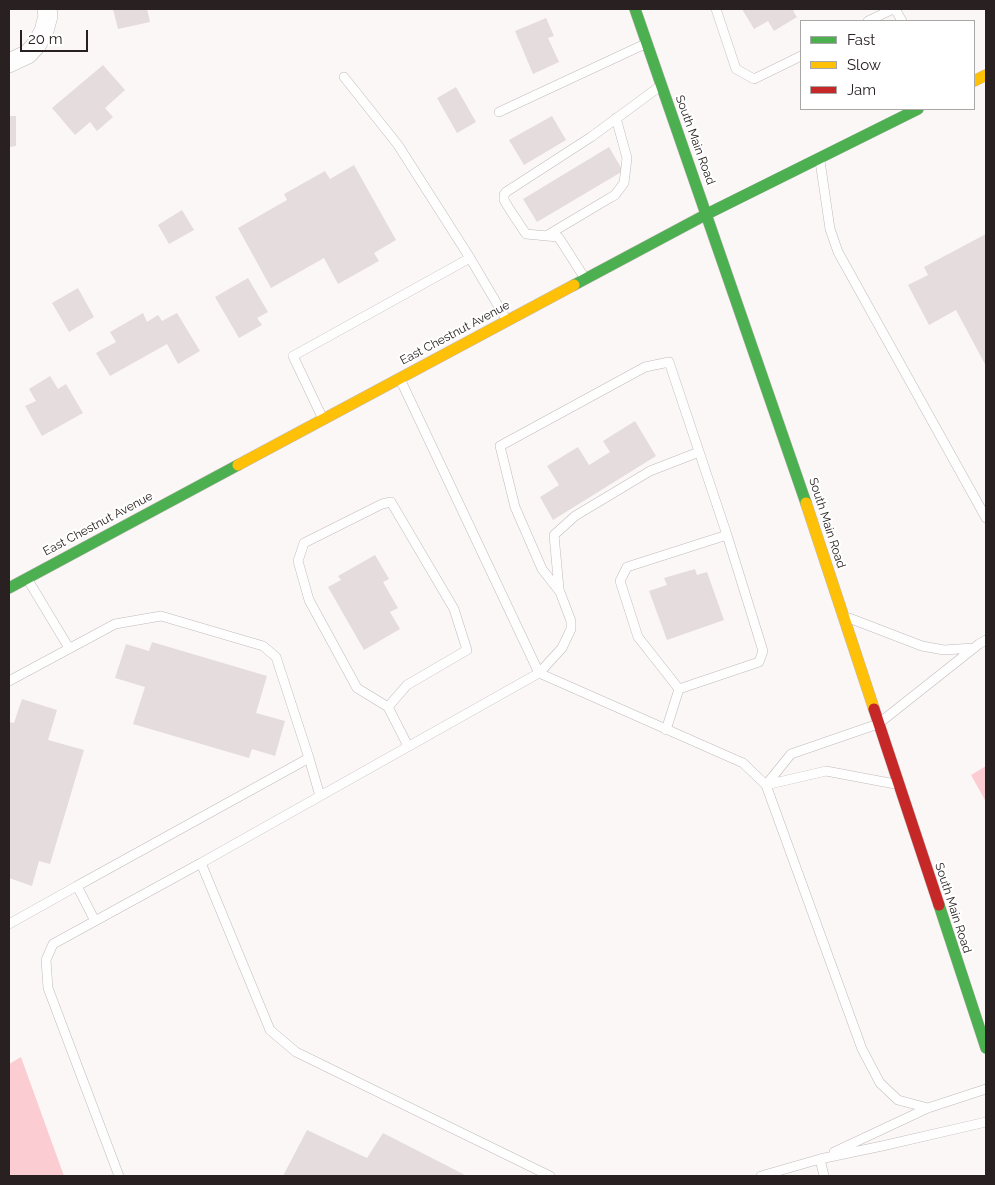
<!DOCTYPE html>
<style>
body{margin:0}
#map{position:relative;width:995px;height:1185px;overflow:hidden;background:#fcf7f7;font-family:Raleway,sans-serif}
canvas{display:block}
.frame{position:absolute;inset:0;border:10px solid #292021;pointer-events:none}
.legend{position:absolute;left:800px;top:20px;width:175px;height:90px;box-sizing:border-box;background:#fff;border:1px solid #a9a6a6;margin:0;padding:6px 9px;list-style:none;font-size:15px;color:#292021}
.legend li{display:flex;align-items:center;gap:10px;height:25px}
.legend b{width:25px;border:1px solid #a9a6a6}
.scale{position:absolute;left:20px;top:30px;width:68px;height:22px;box-sizing:border-box;border:2px solid #292021;border-top:0;padding-left:6px;font-size:15px;line-height:18px;white-space:nowrap;color:#292021;-webkit-text-stroke:4px #fff;paint-order:stroke}
</style>
<div id="map">
<canvas width="995" height="1185"></canvas>
<div class="frame"></div>
<ul class="legend">
<li><b style="height:6px;background:#4caf50"></b>Fast</li>
<li><b style="height:6px;background:#ffc107"></b>Slow</li>
<li><b style="height:6px;background:#c62828"></b>Jam</li>
</ul>
<div class="scale">20 m</div>
</div>
<script>
const ctx = document.querySelector('canvas').getContext('2d');
ctx.lineJoin = 'round';
function paint(path, color) { ctx.fillStyle = color; ctx.fill(path, 'evenodd'); }
const toPath = rows => new Path2D(rows.map(r => 'M' + r).join(''));
function stroke(path, color, width, dash) { ctx.strokeStyle = color; ctx.lineWidth = width; ctx.lineCap = dash ? 'butt' : 'round'; ctx.setLineDash(dash || []); ctx.stroke(path); }
function write(font, color, halo, rows, align = 'center') {
  ctx.font = font + ' Raleway,sans-serif'; ctx.lineWidth = 4; ctx.setLineDash([]); ctx.textBaseline = 'middle'; ctx.strokeStyle = halo; ctx.fillStyle = color; for (const [text, x, y, turn = 0] of rows) {
    ctx.save(); ctx.translate(x, y); ctx.rotate((+turn || 0) * Math.PI / 180); ctx.textAlign = isNaN(turn) ? turn : align; if (halo) ctx.strokeText(text, 0, 0); ctx.fillText(text, 0, 0); ctx.restore();
  }
}
const green = toPath([
 [986,766,986,802,971,775],
 [21,1057,64,1176,9,1176,9,1064]
]);
const building = toPath([
 [113,9,147,9,150,22,118,29],
 [742,9,797,9,793,11,797,17,774,31,768,21,754,29],
 [546,18,554,36,548,38,559,62,533,74,515,31],
 [103,65,125,90,105,108,113,117,97,131,90,122,75,135,52,108],
 [456,87,476,122,457,133,437,98],
 [9,116,16,116,16,146,9,147],
 [552,116,566,140,524,165,509,140],
 [609,147,623,171,537,222,523,199],
 [354,165,396,240,374,253,379,261,338,284,324,258,271,288,238,228,287,200,284,194,325,171,330,179],
 [182,210,194,230,169,244,158,225],
 [986,234,986,366,956,310,929,325,908,285,928,275,924,267],
 [248,278,268,312,257,318,262,325,239,338,215,297],
 [78,288,94,317,69,332,52,303],
 [143,313,147,322,158,315,162,321,177,313,200,351,178,364,167,344,110,376,96,353,116,342,110,332],
 [50,376,58,389,66,384,83,413,42,436,25,406,36,401,29,389],
 [635,421,656,456,553,520,540,497,559,485,547,466,578,447,589,465,610,452,603,441],
 [375,555,389,579,383,582,398,608,390,612,400,629,364,650,328,587,341,580,338,576],
 [695,569,697,575,707,572,724,620,667,640,649,591,667,585,664,578],
 [152,642,267,676,256,713,285,721,275,756,252,749,249,758,133,724,145,687,115,678,126,644,149,651],
 [22,699,57,710,48,740,84,750,50,864,39,861,32,886,9,878,9,722,14,723],
 [307,1130,367,1158,383,1133,467,1176,283,1176]
]);
const lane = toPath([
 [716,9,736,69,754,79,801,56],
 [895,9,902,21],
 [868,21,893,9],
 [344,77,398,145,470,258,506,319],
 [499,112,645,44],
 [820,161,830,229,838,252,986,518],
 [546,236,608,199,615,195,624,183,627,158,616,118],
 [584,277,561,241,558,237,526,234,510,210,504,200,504,195,506,192,591,137,659,87],
 [401,381,539,673,562,648,571,629,571,621,560,592,542,569,515,507,500,446,645,367,669,362,727,535,763,651,759,662,679,689],
 [322,417,293,356,470,258],
 [28,580,69,648],
 [559,589,554,535,575,516,650,471,699,452],
 [849,618,922,646,944,650,973,648],
 [9,681,115,624,161,616,263,646,276,657,309,758],
 [679,689,638,637,620,581,627,567,727,535],
 [388,707,407,685,467,650,454,609,391,502,382,504,304,543,298,561,309,600,357,688,388,707,408,746],
 [666,730,679,689],
 [766,785,791,754,878,724,979,644,986,640],
 [766,785,826,771,895,784],
 [77,886,309,758,320,796],
 [9,924,77,886,95,921],
 [834,1152,928,1108,986,1089],
 [820,1159,824,1176],
 [119,1176,48,988,46,960,53,944,201,863],
 [550,1176,296,1052,270,1030,201,863,539,673,743,763,766,785,862,1049,880,1083,898,1100,928,1108],
 [761,1176,820,1159,882,1146,986,1122]
]);
const street = toPath([
 [9,63,28,54,37,44,44,31,48,16,47,9]
]);
const fast = toPath([
 [635,9,806,503],
 [574,285,707,214,918,109],
 [9,588,238,465],
 [939,905,986,1048]
]);
const slow = toPath([
 [974,81,986,75],
 [238,465,574,285],
 [806,503,874,709]
]);
const jam = toPath([
 [874,709,939,905]
]);
const streetNames = [
 ["South Main Road",695,140,70],
 ["East Chestnut Avenue",455,333,-28],
 ["South Main Road",827,523,72],
 ["East Chestnut Avenue",98,524,-28],
 ["South Main Road",953,908,72]
];
paint(green, '#fbcdd3');
paint(building, '#e4dcdd');
stroke(lane, '#c1baba', 10);
stroke(street, '#c1baba', 20);
stroke(fast, '#c1baba', 12);
stroke(slow, '#c1baba', 12);
stroke(jam, '#c1baba', 12);
stroke(lane, '#fffefe', 9);
stroke(street, '#fffefe', 19);
stroke(fast, '#4caf50', 11);
stroke(slow, '#ffc107', 11);
stroke(jam, '#c62828', 11);
write('12px', '#292021', '#fff', streetNames);
</script>
